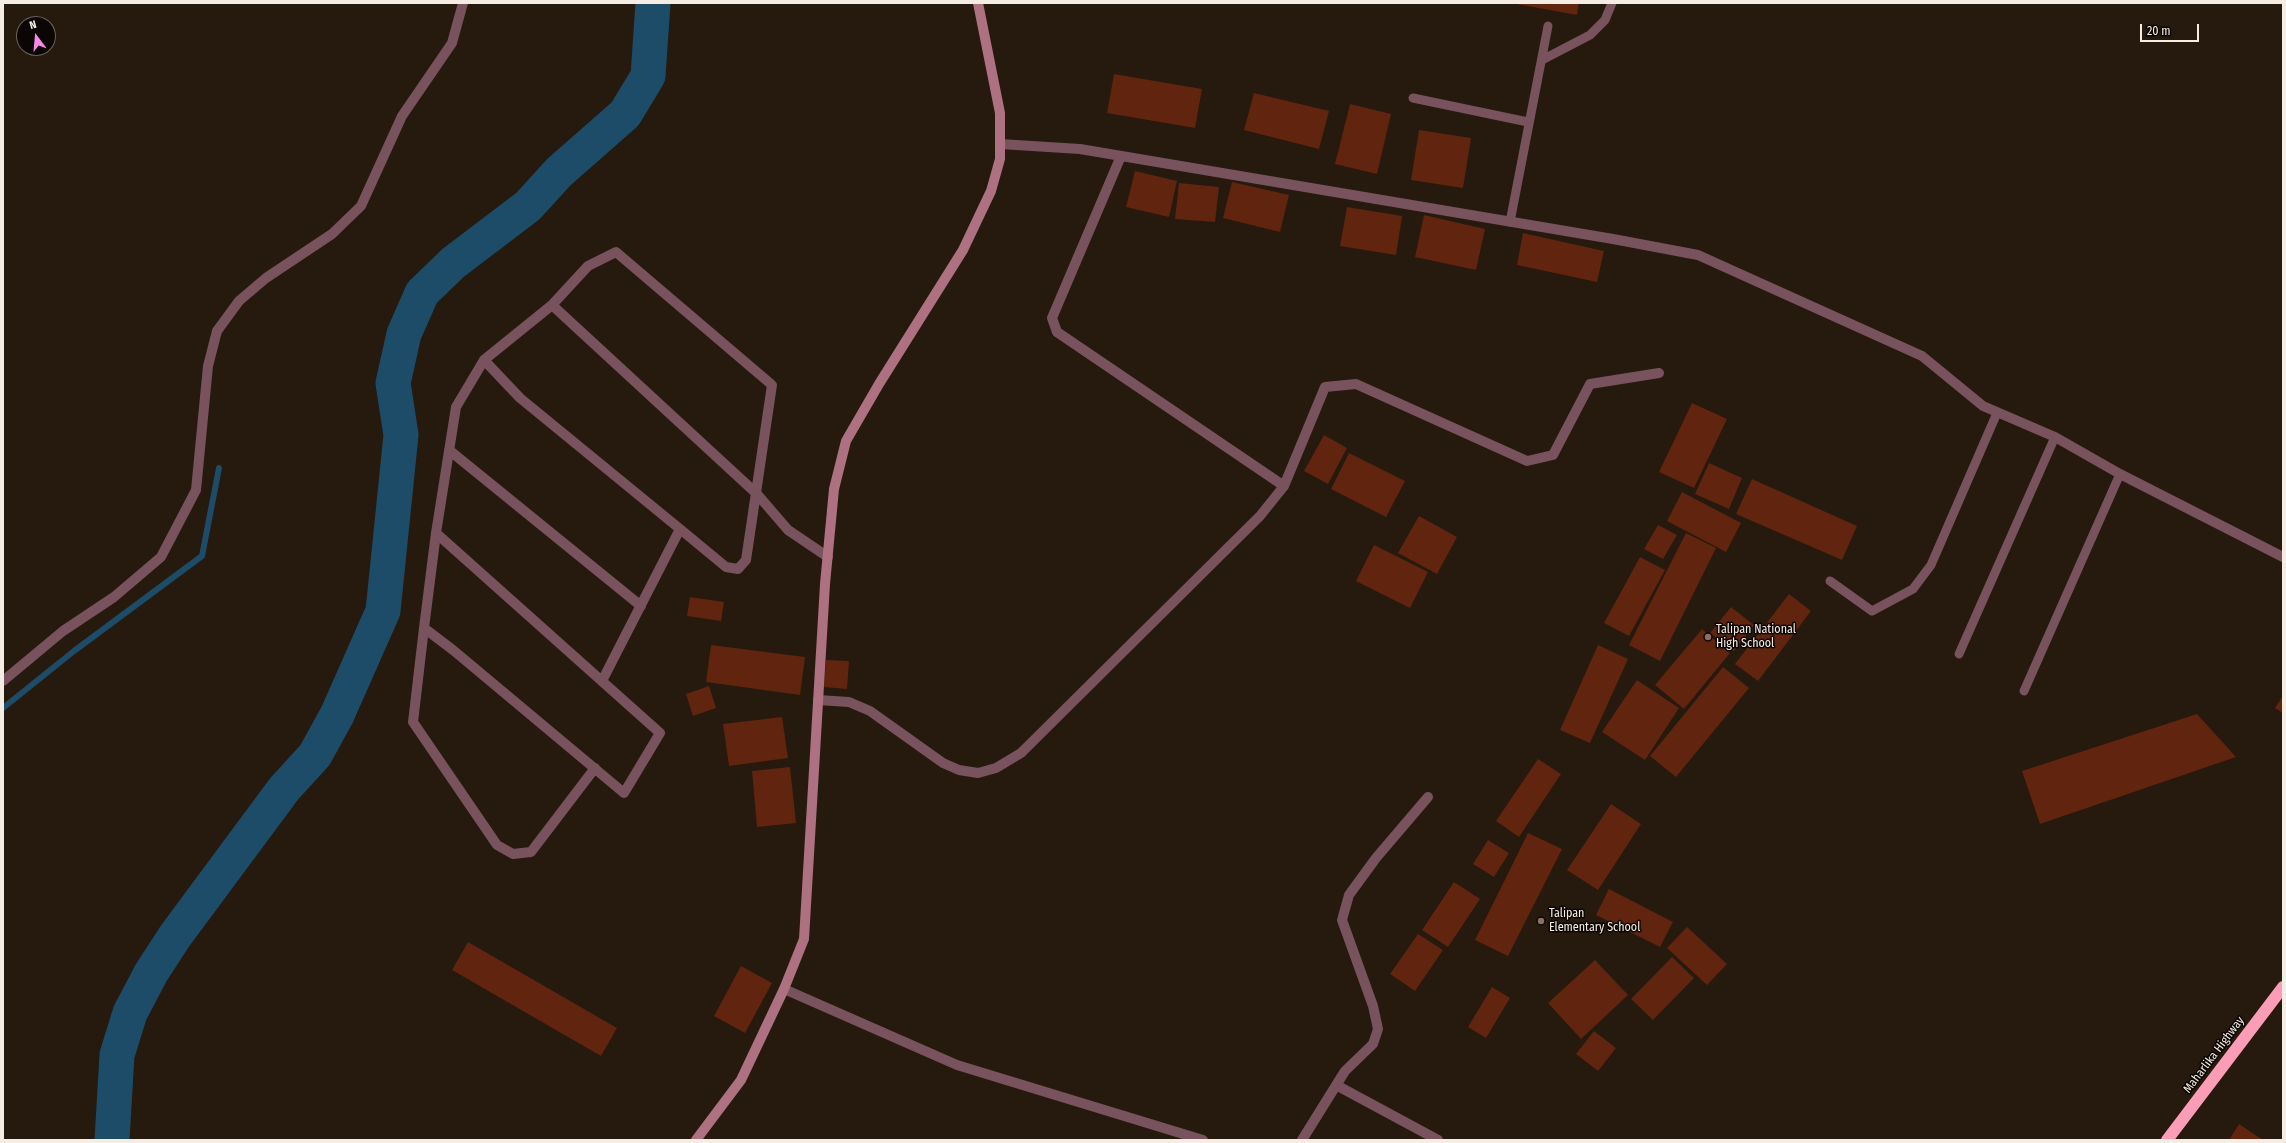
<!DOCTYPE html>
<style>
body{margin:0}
#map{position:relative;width:2286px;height:1143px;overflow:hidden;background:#26190d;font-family:"Fira Sans Condensed",sans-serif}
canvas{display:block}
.frame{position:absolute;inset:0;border:4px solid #f5ece3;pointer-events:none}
.north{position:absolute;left:16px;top:16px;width:40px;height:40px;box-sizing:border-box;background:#0b0603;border:1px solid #69625d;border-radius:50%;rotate:344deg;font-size:11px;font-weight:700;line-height:16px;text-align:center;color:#f5ece3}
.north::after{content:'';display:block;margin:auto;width:14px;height:18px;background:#fa87e7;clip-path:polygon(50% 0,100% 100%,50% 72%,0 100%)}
.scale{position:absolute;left:2140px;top:24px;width:59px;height:18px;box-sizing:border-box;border:2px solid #f5ece3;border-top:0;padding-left:5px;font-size:12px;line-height:14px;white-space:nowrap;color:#f5ece3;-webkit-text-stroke:3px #0b0603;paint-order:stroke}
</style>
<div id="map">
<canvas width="2286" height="1143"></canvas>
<div class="frame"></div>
<div class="north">N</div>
<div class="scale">20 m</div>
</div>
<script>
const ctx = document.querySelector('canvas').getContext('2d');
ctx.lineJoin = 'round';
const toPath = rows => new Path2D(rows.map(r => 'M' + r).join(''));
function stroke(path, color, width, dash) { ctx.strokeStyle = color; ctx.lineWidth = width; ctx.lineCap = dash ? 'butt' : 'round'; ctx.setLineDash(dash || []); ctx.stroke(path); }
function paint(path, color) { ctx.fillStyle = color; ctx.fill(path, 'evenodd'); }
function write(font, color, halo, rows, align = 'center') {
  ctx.font = font + ' "Fira Sans Condensed",sans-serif'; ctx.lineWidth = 3; ctx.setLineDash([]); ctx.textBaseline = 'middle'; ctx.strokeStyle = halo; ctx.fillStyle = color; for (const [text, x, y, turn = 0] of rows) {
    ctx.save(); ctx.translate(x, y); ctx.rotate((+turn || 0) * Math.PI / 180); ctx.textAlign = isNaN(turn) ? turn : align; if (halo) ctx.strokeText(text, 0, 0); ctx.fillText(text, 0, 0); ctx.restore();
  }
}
const stream = toPath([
 [3,708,74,651,202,556,219,468]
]);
const river = toPath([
 [112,1140,117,1055,130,1013,151,973,175,936,284,789,315,755,337,715,383,611,401,435,393,383,404,334,422,293,453,263,528,206,559,172,625,114,648,76,653,3]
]);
const building = toPath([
 [1511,3,1579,3,1577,15],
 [1114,74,1202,89,1195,128,1107,113],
 [1254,93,1329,111,1319,149,1244,130],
 [1350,104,1391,114,1377,174,1335,164],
 [1419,130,1471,138,1463,188,1411,180],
 [1135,171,1177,181,1169,217,1126,207],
 [1232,182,1289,195,1280,232,1223,218],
 [1179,183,1219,187,1215,222,1175,219],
 [1347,207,1402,216,1396,255,1340,246],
 [1424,215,1485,229,1476,270,1415,257],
 [1523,233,1604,251,1597,282,1517,265],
 [1692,403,1727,419,1694,488,1659,472],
 [1324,435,1347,448,1328,484,1304,471],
 [1349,453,1405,481,1386,517,1331,489],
 [1709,463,1742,478,1729,509,1695,494],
 [1752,479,1857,526,1842,560,1736,514],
 [1682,492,1741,523,1726,552,1667,521],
 [1419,516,1457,537,1437,574,1398,553],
 [1658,525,1677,535,1663,559,1644,549],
 [1686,533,1716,548,1660,661,1629,645],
 [1374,545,1428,572,1410,608,1356,581],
 [1640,557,1665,570,1629,636,1604,623],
 [1789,594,1811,611,1758,681,1735,664],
 [690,597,724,602,721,621,687,616],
 [1731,607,1754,625,1734,651,1710,633],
 [1702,629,1730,653,1684,709,1655,685],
 [711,645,805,657,800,695,706,682],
 [1598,645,1628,659,1590,743,1560,730],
 [826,660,849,661,847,689,824,687],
 [1723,667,1749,688,1676,777,1650,756],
 [1637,680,1679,708,1645,760,1602,732],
 [709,686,716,708,693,716,686,694],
 [2283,696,2283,713,2275,708],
 [2197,714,2236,757,2040,824,2022,771],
 [782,717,788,758,729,766,723,724],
 [1538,759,1561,774,1519,837,1496,821],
 [790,767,796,823,757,827,752,771],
 [1611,804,1641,824,1598,890,1567,870],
 [1528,833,1562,849,1508,956,1475,940],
 [1488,840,1509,853,1494,877,1473,864],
 [1454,882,1480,899,1448,947,1422,930],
 [1609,889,1673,922,1660,947,1596,915],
 [1687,927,1727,964,1707,985,1667,948],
 [1418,934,1443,950,1415,991,1390,974],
 [468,942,617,1028,601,1056,452,970],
 [1672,957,1694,978,1653,1020,1631,999],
 [1595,960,1628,995,1581,1039,1548,1003],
 [741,966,772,983,745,1033,714,1016],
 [1492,987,1510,998,1486,1038,1468,1027],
 [1594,1031,1616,1048,1598,1071,1576,1054],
 [2239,1124,2263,1140,2229,1140]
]);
const lane = toPath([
 [1542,60,1590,35,1605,20,1612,3],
 [1413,98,1528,122],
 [1510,222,1548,26],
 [1830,581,1872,611,1913,589,1931,565,1997,413],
 [1959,654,2055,437],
 [2024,691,2120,474]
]);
const street = toPath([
 [1000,144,1080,149,1613,239,1698,255,1922,356,1983,406,2055,437,2120,474,2283,557],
 [552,305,757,494,788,530,828,557],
 [449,450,641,606],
 [1284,486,1325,387,1356,384,1527,461,1553,455,1590,384,1659,373],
 [436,533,660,733,624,793,453,650,424,628,436,533,456,407,484,360,552,305,588,266,616,252,772,385,746,560,738,569,726,567,680,529,520,398,484,360],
 [424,628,413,722,497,845,513,854,531,852,595,768],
 [3,681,63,631,114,597,161,557,196,490,208,366,217,331,239,301,266,278,332,234,361,206,402,116,452,43,463,3],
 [602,681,680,529],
 [818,700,849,702,870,711,943,763,959,770,978,773,996,768,1021,753,1260,516,1284,486,1057,332,1052,318,1121,156],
 [784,989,957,1065,1203,1140],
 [1336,1085,1438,1140],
 [1302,1140,1345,1071,1373,1044,1378,1029,1373,1006,1342,920,1349,895,1376,858,1428,797]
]);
const secondary = toPath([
 [696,1140,741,1080,784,989,804,939,825,584,834,489,846,441,879,384,963,250,991,191,1000,159,1000,113,978,3]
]);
const highway = toPath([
 [2167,1140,2283,987]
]);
const markers = [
 [1708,637,4,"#8d6e63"],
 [1541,921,4,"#8d6e63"]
];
const poiNames = [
 ["Talipan National",1716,630],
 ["High School",1716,644],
 ["Talipan",1549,914],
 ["Elementary School",1549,928]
];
const streetNames = [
 ["Maharlika Highway",2214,1055,-53]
];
stroke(stream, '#1c4c68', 6);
stroke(river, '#1c4c68', 35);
paint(building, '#60240f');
stroke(lane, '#78525c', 9);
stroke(street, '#78525c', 10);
stroke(secondary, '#ad7181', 10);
stroke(highway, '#fc9db7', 12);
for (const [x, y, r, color] of markers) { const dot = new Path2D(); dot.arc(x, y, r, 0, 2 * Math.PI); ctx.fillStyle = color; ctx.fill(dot); stroke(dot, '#0b0603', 1.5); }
write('12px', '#f5ece3', '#0b0603', poiNames, 'left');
write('12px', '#f5ece3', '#0b0603', streetNames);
</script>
